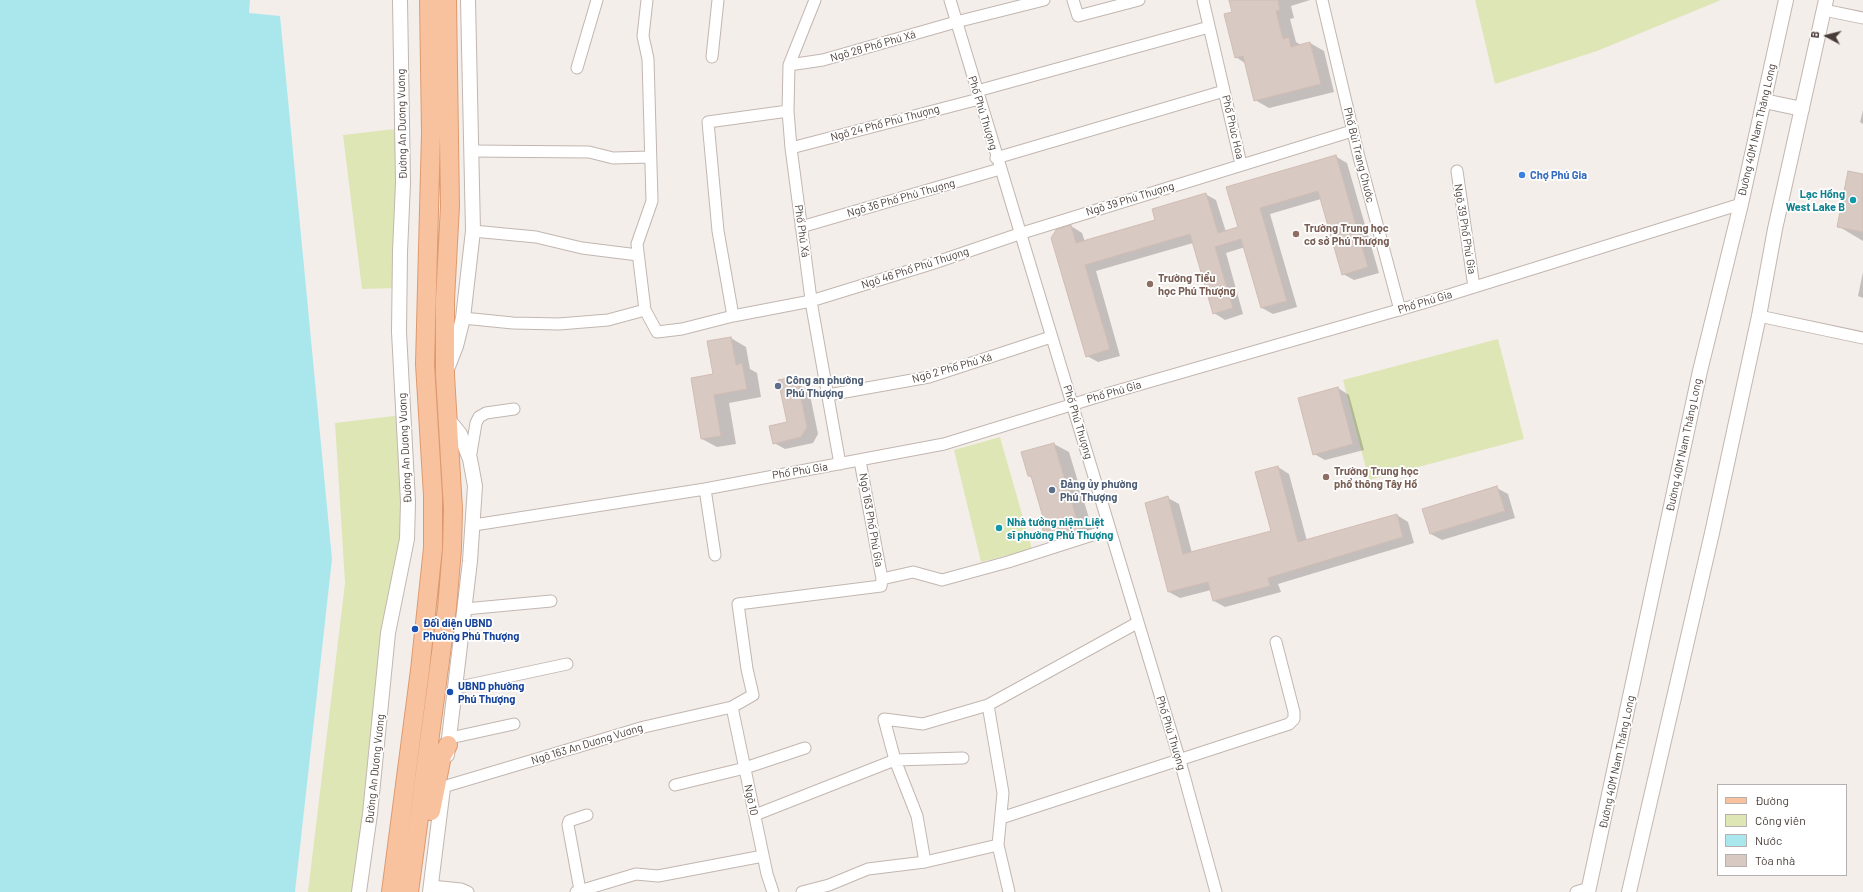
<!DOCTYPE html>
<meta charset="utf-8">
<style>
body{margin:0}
#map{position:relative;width:1863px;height:892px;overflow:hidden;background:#f4eeea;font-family:Barlow,sans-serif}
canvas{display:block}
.legend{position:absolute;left:1717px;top:784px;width:130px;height:92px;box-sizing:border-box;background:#fff;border:1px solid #b6b1af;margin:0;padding:5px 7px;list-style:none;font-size:12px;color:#483d38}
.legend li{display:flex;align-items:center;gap:8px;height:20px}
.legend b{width:20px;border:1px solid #b6b1af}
.north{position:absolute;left:1807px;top:16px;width:40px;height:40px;-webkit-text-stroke:3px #fff;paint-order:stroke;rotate:277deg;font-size:11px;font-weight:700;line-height:16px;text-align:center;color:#483d38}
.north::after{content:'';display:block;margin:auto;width:14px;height:18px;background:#483d38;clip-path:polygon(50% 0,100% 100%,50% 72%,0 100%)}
</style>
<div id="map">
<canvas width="1863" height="892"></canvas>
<ul class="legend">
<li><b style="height:5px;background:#f9c29e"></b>Đường</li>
<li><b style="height:11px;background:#dfe6b5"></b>Công viên</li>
<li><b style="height:11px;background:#aae7ed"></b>Nước</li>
<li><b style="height:11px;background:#d8c9c3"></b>Tòa nhà</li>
</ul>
<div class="north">B</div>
</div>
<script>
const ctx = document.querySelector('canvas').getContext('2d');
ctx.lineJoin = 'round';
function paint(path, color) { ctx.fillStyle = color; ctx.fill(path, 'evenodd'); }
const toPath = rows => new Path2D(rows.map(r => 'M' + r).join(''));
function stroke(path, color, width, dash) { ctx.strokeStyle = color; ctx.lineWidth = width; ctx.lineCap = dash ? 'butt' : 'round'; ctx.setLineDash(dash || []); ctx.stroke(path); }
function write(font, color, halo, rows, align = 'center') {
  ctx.font = font + ' Barlow,sans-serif'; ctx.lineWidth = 3.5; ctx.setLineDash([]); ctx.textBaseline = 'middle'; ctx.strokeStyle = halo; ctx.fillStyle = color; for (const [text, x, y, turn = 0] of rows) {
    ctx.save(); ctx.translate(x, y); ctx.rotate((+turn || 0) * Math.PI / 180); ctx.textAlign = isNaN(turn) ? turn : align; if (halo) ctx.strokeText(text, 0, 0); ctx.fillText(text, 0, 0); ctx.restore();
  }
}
const green = toPath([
 [1475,0,1721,0,1597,51,1495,84],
 [403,128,400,288,362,289,343,135],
 [1498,339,1524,439,1369,480,1343,380],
 [402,415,407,539,357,892,308,892,345,583,335,423],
 [1000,437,1032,549,981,562,954,450]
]);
const water = toPath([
 [0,0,250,0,249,13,280,16,332,559,295,892,0,892]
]);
const shadow = toPath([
 [1230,0,1310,0,1291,6,1294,18,1290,19,1296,42,1301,45,1310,43,1324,51,1334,92,1269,108,1255,100,1246,64,1236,57,1233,13],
 [1863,110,1863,124,1860,122],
 [1335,156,1347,163,1379,273,1354,280,1343,274,1321,199,1270,214,1297,307,1273,314,1262,308,1245,247,1226,253,1243,314,1225,320,1214,313,1193,243,1096,271,1120,356,1098,362,1087,356,1071,226,1082,233,1085,242,1157,221,1205,194,1216,200,1226,232,1239,228,1228,188],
 [1863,175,1863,241,1838,226],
 [1863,272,1863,298,1858,296],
 [731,338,746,347,750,369,757,373,761,397,729,403,736,444,717,447,702,439,714,374],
 [797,384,809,390,818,434,813,443,785,449,774,443,789,422],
 [1338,388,1349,395,1364,450,1325,460,1314,454],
 [1054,444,1069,452,1095,538,1061,548,1046,540,1044,517,1033,478,1029,476],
 [1278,467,1289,474,1307,541,1397,515,1408,522,1414,543,1278,584,1281,592,1225,607,1214,601,1211,590,1180,598,1169,592,1168,498,1179,504,1192,553,1272,532],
 [1497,488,1508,494,1515,518,1442,540,1431,534]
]);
const building = toPath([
 [1229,0,1278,0,1280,10,1276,11,1283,39,1289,37,1291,47,1310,42,1321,84,1254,101,1243,56,1235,58,1224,14,1232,12,1229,0],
 [1336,155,1368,267,1342,275,1318,191,1260,208,1287,301,1261,308,1241,239,1215,247,1233,308,1213,314,1190,234,1085,265,1110,349,1086,357,1051,238,1056,230,1071,225,1076,243,1155,220,1152,209,1206,193,1218,233,1238,227,1226,187,1336,155],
 [1848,171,1863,174,1863,232,1837,227,1848,171],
 [731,337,736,365,742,363,747,389,714,395,721,436,701,439,691,378,713,374,707,341,731,337],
 [788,378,798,383,807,427,801,437,773,444,769,426,787,422,778,380,788,378],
 [1338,387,1353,444,1313,455,1298,398,1338,387],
 [1054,443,1080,530,1046,540,1039,518,1043,517,1031,476,1028,476,1021,452,1054,443],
 [1278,466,1298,542,1397,514,1403,537,1268,578,1270,586,1213,601,1208,582,1168,592,1145,503,1168,496,1183,554,1271,531,1255,472,1278,466],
 [1497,486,1505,511,1430,534,1422,509,1497,486]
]);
const minor = toPath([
 [647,0,643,36,648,59,652,201,637,244,645,310,657,332,682,329,733,316,811,301,931,264,1019,234,1352,131],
 [815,0,789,65,788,111,791,148,812,307,840,464],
 [950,0,1180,761,1216,892],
 [1073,0,1078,16,1139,0],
 [1203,0,1241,164],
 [1322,0,1359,157,1400,310],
 [1824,10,1863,18],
 [712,57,718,0],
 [789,65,823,60,956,22,1044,0],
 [577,68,597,0],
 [977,91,1209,27],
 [791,148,979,99],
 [471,151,589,152,613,158,650,157],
 [996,158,1224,91],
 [1457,171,1474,287],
 [801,227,1000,169],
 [473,231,536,237,582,248,638,255],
 [733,316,718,231,708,122,788,111],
 [1759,316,1863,338],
 [463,318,513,323,559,324,608,320,645,310],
 [828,395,929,377,1051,337],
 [470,459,476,423,479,417,486,413,514,409],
 [705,489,715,555],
 [474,525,705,489,944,444,1110,393,1423,303,1741,204],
 [882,579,913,572,942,580,1008,562,1108,530],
 [465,609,551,601],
 [455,688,567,664],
 [988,705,1003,793,998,845,1009,892],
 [732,707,767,874,773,892],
 [450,738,514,724],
 [675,785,745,768,805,748],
 [443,787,644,727,732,707,753,695,747,669,738,604,881,586,882,579,860,461],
 [755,815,895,760,884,719,923,724,988,705,1137,623],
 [1001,818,1289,724,1294,719,1294,712,1276,642],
 [925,862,917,816,895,760,963,758],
 [431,886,461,889,468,892],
 [580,890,568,825,569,821,587,815],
 [576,892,636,874,658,876,763,856],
 [802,892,829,885,868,869,925,862,998,845],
 [1576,892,1589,888]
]);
const tertiary = toPath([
 [1764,101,1802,109],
 [447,369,456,346,463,318,473,231,468,0],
 [446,417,460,434,470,459,475,486,470,561,447,755],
 [359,892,370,814,388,633,407,539,408,502,399,332,400,252,403,183,400,0],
 [430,892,443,788],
 [1588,892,1700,371,1741,204,1786,0],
 [1629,892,1712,533,1759,316,1775,229,1826,0]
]);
const primary = toPath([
 [431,811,442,756,448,745],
 [391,892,420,670,433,548,433,496,425,364,431,133,429,0],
 [409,892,447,608,452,549,453,509,445,375,445,300,450,206,447,0]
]);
const markers = [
 [1522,175,4,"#3f7fe0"],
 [1853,200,4,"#0f9aa8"],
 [1296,234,4,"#8d6e63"],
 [1150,284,4,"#8d6e63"],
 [778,386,4,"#5c6f8a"],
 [1326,477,4,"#8d6e63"],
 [1052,490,4,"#5c6f8a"],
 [999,528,4,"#0f9aa8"],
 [415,629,4,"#1a4fb4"],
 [450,692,4,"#1a4fb4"]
];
const streetNames = [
 ["Ngõ 28 Phố Phú Xá",873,46,-16],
 ["Phố Phú Thượng",983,113,73],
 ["Ngõ 24 Phố Phú Thượng",885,123,-15],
 ["Đường An Dương Vương",402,124,-91],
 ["Phố Phúc Hoa",1233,127,77],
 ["Đường 40M Nam Thăng Long",1757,130,-77],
 ["Phố Bùi Trang Chước",1359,155,76],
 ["Ngõ 36 Phố Phú Thượng",901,198,-16],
 ["Ngõ 39 Phú Thượng",1130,199,-17],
 ["Ngõ 39 Phố Phú Gia",1465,229,81],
 ["Phố Phú Xá",802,231,82],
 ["Ngõ 46 Phố Phú Thượng",915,268,-18],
 ["Phố Phú Gia",1425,302,-17],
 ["Ngõ 2 Phố Phú Xá",952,368,-16],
 ["Phố Phú Gia",1114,392,-16],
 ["Phố Phú Thượng",1078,422,73],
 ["Đường 40M Nam Thăng Long",1684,445,-78],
 ["Đường An Dương Vương",405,448,-93],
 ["Phố Phú Gia",800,471,-9],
 ["Ngõ 163 Phố Phú Gia",871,520,80],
 ["Phố Phú Thượng",1171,733,73],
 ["Ngõ 163 An Dương Vương",587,744,-17],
 ["Đường 40M Nam Thăng Long",1617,762,-78],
 ["Đường An Dương Vương",375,769,-84],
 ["Ngõ 10",751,800,78]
];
const shopNames = [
 ["Chợ Phú Gia",1530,175]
];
const cultureNames = [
 ["Lạc Hồng",1845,194],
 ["West Lake B",1845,207],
 ["Nhà tưởng niệm Liệt",1007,522,"left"],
 ["sĩ phường Phú Thượng",1007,535,"left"]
];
const educationNames = [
 ["Trường Trung học",1304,228],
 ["cơ sở Phú Thượng",1304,241],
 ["Trường Tiểu",1158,278],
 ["học Phú Thượng",1158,291],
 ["Trường Trung học",1334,471],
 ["phổ thông Tây Hồ",1334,484]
];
const serviceNames = [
 ["Công an phường",786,380],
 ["Phú Thượng",786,393],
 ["Đảng ủy phường",1060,484],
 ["Phú Thượng",1060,497]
];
const transitNames = [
 ["Đối diện UBND",423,623],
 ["Phường Phú Thượng",423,636],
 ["UBND phường",458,686],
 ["Phú Thượng",458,699]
];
paint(green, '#dfe6b5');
paint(water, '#aae7ed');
paint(shadow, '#0003');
paint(building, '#d8c9c3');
stroke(building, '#d0bcb3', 1);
stroke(minor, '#c2b6b0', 13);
stroke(tertiary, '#c2b6b0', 16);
stroke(primary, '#de996e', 20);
stroke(minor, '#fff', 11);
stroke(tertiary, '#fff', 14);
stroke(primary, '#f9c29e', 18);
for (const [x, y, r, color] of markers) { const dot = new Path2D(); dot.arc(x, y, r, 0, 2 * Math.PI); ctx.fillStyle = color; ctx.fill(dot); stroke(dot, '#fff', 1.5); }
write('11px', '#483d38', '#fff', streetNames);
write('bold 11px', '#366cbe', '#fff', shopNames, 'left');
write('bold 11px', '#0d838f', '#fff', cultureNames, 'right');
write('bold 11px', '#785e54', '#fff', educationNames, 'left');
write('bold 11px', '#4e5e75', '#fff', serviceNames, 'left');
write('bold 11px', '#164399', '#fff', transitNames, 'left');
</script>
